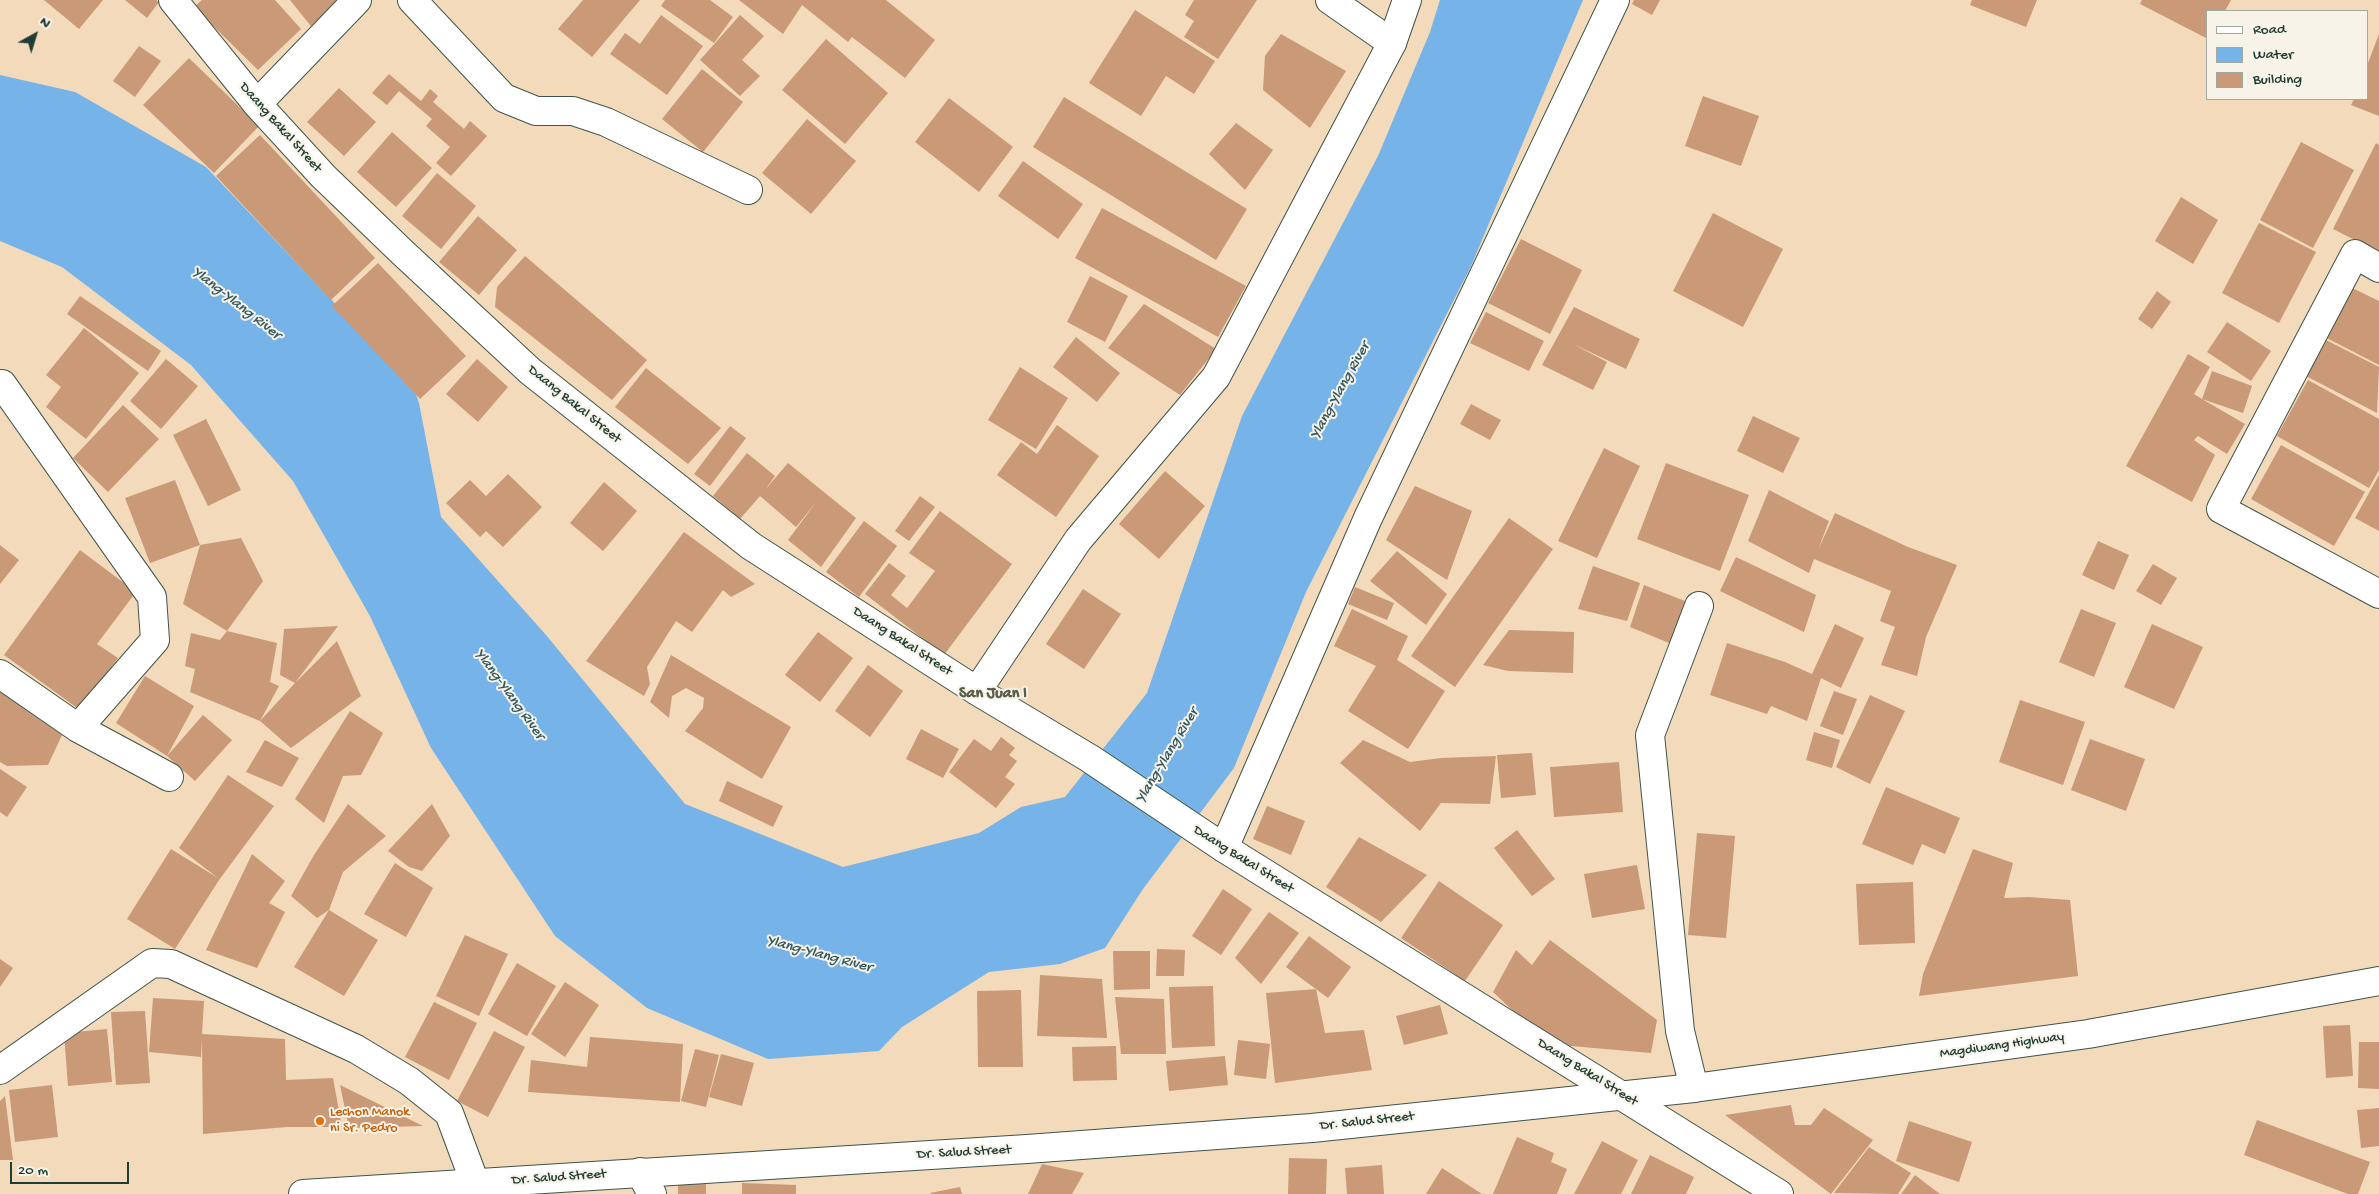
<!DOCTYPE html>
<style>
body{margin:0}
#map{position:relative;width:2379px;height:1194px;overflow:hidden;background:#f2dabb;font-family:"Gochi Hand",sans-serif}
canvas{display:block}
.legend{position:absolute;left:2206px;top:10px;width:162px;height:90px;box-sizing:border-box;background:#f7f3e8;border:1px solid #a1aaa0;margin:0;padding:6px 9px;list-style:none;font-size:15px;color:#1f3d34}
.legend li{display:flex;align-items:center;gap:10px;height:25px}
.legend b{width:25px;border:1px solid #a1aaa0}
.north{position:absolute;left:10px;top:10px;width:50px;height:50px;-webkit-text-stroke:4px #f7f3e8;paint-order:stroke;rotate:39deg;font-size:14px;font-weight:700;line-height:20px;text-align:center;color:#1f3d34}
.north::after{content:'';display:block;margin:auto;width:18px;height:22px;background:#1f3d34;clip-path:polygon(50% 0,100% 100%,50% 72%,0 100%)}
.scale{position:absolute;left:10px;top:1162px;width:119px;height:22px;box-sizing:border-box;border:2px solid #1f3d34;border-top:0;padding-left:6px;font-size:15px;line-height:18px;white-space:nowrap;color:#1f3d34;-webkit-text-stroke:4px #f7f3e8;paint-order:stroke}
</style>
<div id="map">
<canvas width="2379" height="1194"></canvas>
<ul class="legend">
<li><b style="height:6px;background:#fff"></b>Road</li>
<li><b style="height:14px;background:#75b3e8"></b>Water</li>
<li><b style="height:14px;background:#ca9977"></b>Building</li>
</ul>
<div class="north">N</div>
<div class="scale">20 m</div>
</div>
<script>
const ctx = document.querySelector('canvas').getContext('2d');
ctx.lineJoin = 'round';
function paint(path, color) { ctx.fillStyle = color; ctx.fill(path, 'evenodd'); }
const toPath = rows => new Path2D(rows.map(r => 'M' + r).join(''));
function stroke(path, color, width, dash) { ctx.strokeStyle = color; ctx.lineWidth = width; ctx.lineCap = dash ? 'butt' : 'round'; ctx.setLineDash(dash || []); ctx.stroke(path); }
function write(font, color, halo, rows, align = 'center') {
  ctx.font = font + ' "Gochi Hand",sans-serif'; ctx.lineWidth = 4; ctx.setLineDash([]); ctx.textBaseline = 'middle'; ctx.strokeStyle = halo; ctx.fillStyle = color; for (const [text, x, y, turn = 0] of rows) {
    ctx.save(); ctx.translate(x, y); ctx.rotate((+turn || 0) * Math.PI / 180); ctx.textAlign = isNaN(turn) ? turn : align; if (halo) ctx.strokeText(text, 0, 0); ctx.fillText(text, 0, 0); ctx.restore();
  }
}
const water = toPath([
 [1440,0,1583,0,1471,266,1306,592,1234,768,1143,889,1105,948,1060,964,989,972,902,1027,879,1051,768,1059,647,1008,555,936,431,748,370,616,293,481,191,365,62,267,0,241,0,75,75,92,206,167,413,386,419,403,441,517,546,635,685,804,843,867,979,833,1021,807,1065,797,1147,693,1242,416,1378,156,1430,32]
]);
const building = toPath([
 [44,0,103,0,79,29],
 [125,0,156,0,159,2,147,18],
 [202,0,275,0,301,29,258,70,194,7],
 [290,0,339,0,314,30],
 [583,0,640,0,592,57,558,29],
 [665,0,710,0,733,17,714,43,661,6],
 [739,0,886,0,935,40,905,78,852,37,848,42,802,5,783,34],
 [1194,0,1257,0,1218,59,1184,37,1194,21,1185,15],
 [1634,0,1660,0,1652,15,1632,4],
 [1972,0,2037,0,2026,27,1970,5],
 [2142,0,2231,0,2225,11,2208,11,2208,39,2140,4],
 [1135,10,1215,61,1194,94,1166,76,1141,116,1089,83],
 [661,15,703,46,667,95,610,54,625,33,640,44],
 [740,15,764,36,742,60,760,76,740,96,700,60],
 [1281,34,1346,71,1310,128,1263,90,1265,56],
 [2379,34,2379,116,2351,105,2354,99,2368,99,2368,63],
 [826,39,888,93,845,144,782,90],
 [139,46,161,61,135,97,113,81],
 [189,58,259,126,214,173,143,105],
 [702,69,743,102,703,152,662,119],
 [389,74,421,101,430,89,438,96,433,102,464,129,470,121,487,136,451,176,436,163,450,147,426,126,432,119,399,91,387,105,372,93],
 [339,88,376,122,344,156,307,122],
 [1703,96,1759,116,1741,166,1685,146],
 [1064,97,1247,209,1216,260,1033,147],
 [949,98,1013,147,979,192,915,142],
 [807,119,856,161,811,214,762,173],
 [1236,123,1273,150,1245,190,1209,154],
 [392,132,432,168,396,207,357,172],
 [260,135,375,258,331,300,216,176],
 [2301,142,2354,170,2313,248,2260,220],
 [2376,143,2379,145,2379,252,2333,229],
 [1023,161,1083,204,1058,239,998,196],
 [437,173,476,206,441,249,402,216],
 [2181,197,2218,220,2193,264,2155,241],
 [1102,208,1246,286,1218,337,1075,258],
 [1713,213,1783,249,1743,327,1673,291],
 [478,216,517,250,479,295,439,262],
 [2259,223,2316,252,2279,323,2222,293],
 [1521,239,1582,270,1550,334,1488,303],
 [525,256,647,360,612,400,495,307,497,287],
 [378,263,466,356,420,399,332,306],
 [1090,276,1128,296,1105,342,1067,322],
 [2346,285,2379,301,2379,365,2321,335],
 [2157,291,2171,302,2152,329,2138,319],
 [80,296,161,351,148,371,67,314],
 [1144,304,1216,349,1180,395,1108,348],
 [1574,307,1640,339,1626,369,1573,344,1607,362,1593,390,1542,365],
 [1486,312,1544,341,1529,371,1470,343],
 [2227,322,2271,351,2251,381,2207,352],
 [84,328,139,373,86,439,46,407,61,387,46,375],
 [1076,337,1120,373,1097,402,1053,367],
 [2322,338,2379,367,2377,413,2304,375],
 [2188,354,2210,367,2194,394,2202,399,2212,371,2252,386,2243,413,2202,399,2245,424,2227,454,2198,436,2194,440,2215,455,2192,502,2126,466],
 [166,359,198,386,161,429,130,401],
 [477,359,508,387,478,422,446,394],
 [1020,367,1068,398,1036,449,988,420],
 [646,368,721,428,688,464,615,407],
 [2308,380,2379,419,2379,470,2369,488,2277,436],
 [1471,404,1501,420,1490,440,1460,424],
 [123,405,159,439,108,492,73,458],
 [1753,416,1800,438,1783,473,1737,451],
 [206,419,241,490,208,506,173,435],
 [1057,425,1099,456,1056,517,997,475,1021,442,1037,454],
 [730,426,746,438,710,486,694,474],
 [2281,445,2365,492,2334,546,2251,499],
 [1604,448,1640,466,1597,558,1558,541],
 [747,453,775,476,765,490,788,463,856,518,821,567,788,540,817,501,796,527,760,496,740,519,713,496],
 [1666,463,1749,495,1720,571,1637,539],
 [1165,471,1205,506,1159,559,1119,524],
 [508,474,542,507,503,547,486,531,480,537,446,503,470,480,486,496],
 [2379,475,2379,531,2355,518],
 [175,480,200,545,241,538,263,581,227,631,183,604,200,545,150,563,125,498],
 [604,482,637,511,603,551,570,523],
 [1415,486,1472,511,1447,580,1386,540],
 [1769,490,1829,521,1818,550,1835,513,1908,547,1957,565,1926,637,1917,676,1881,665,1895,627,1880,621,1891,591,1814,559,1809,573,1748,541],
 [920,496,935,507,909,541,895,531],
 [940,511,1012,564,944,655,865,594,889,563,906,576,891,595,907,608,935,571,909,553],
 [1509,518,1553,549,1455,687,1411,656],
 [864,521,897,546,859,597,826,572],
 [684,532,755,584,731,597,723,590,692,632,676,621,647,667,650,684,644,696,586,661],
 [2098,541,2129,555,2114,590,2082,575],
 [0,545,19,560,0,584],
 [80,550,136,592,97,644,118,658,80,710,4,655],
 [1397,551,1447,594,1426,625,1370,581],
 [1736,557,1816,595,1804,632,1720,591],
 [2153,564,2177,578,2161,605,2136,591],
 [1593,566,1640,583,1627,621,1578,609],
 [1644,585,1690,603,1674,645,1630,627],
 [1355,587,1394,603,1387,620,1348,604],
 [1083,589,1121,614,1084,669,1046,644],
 [1352,609,1408,636,1397,660,1445,691,1408,749,1348,711,1376,666,1334,646],
 [2081,609,2116,623,2094,677,2059,662],
 [1835,624,1864,638,1841,688,1821,678,1807,721,1771,706,1767,714,1710,695,1727,643,1785,662,1812,674],
 [2152,624,2203,647,2174,709,2124,687],
 [338,626,295,683,337,641,361,696,291,748,260,721,295,683,280,675,284,629],
 [1509,630,1574,632,1573,673,1508,671,1483,665],
 [227,631,277,643,270,682,279,686,260,721,190,692,195,669,185,666,191,633,220,640],
 [818,632,853,658,820,702,785,675],
 [671,655,791,727,762,779,685,731,703,708,704,698,686,688,672,696,669,718,650,702],
 [868,665,903,691,870,737,835,711],
 [145,676,194,706,167,756,203,715,232,740,195,781,167,756,116,723],
 [1834,691,1857,699,1843,735,1820,726],
 [0,692,62,735,48,765,7,766,0,762],
 [1870,695,1905,711,1870,784,1836,767],
 [2020,700,2085,722,2063,785,1999,762],
 [350,711,383,733,361,775,343,776,324,823,295,799],
 [921,729,959,749,943,778,906,759],
 [1814,732,1840,740,1832,768,1806,760],
 [1001,737,1015,748,1009,755,1017,761,1005,777,1015,784,996,808,949,772,974,739,991,751],
 [2090,739,2145,759,2126,811,2071,790],
 [265,740,299,758,282,787,246,772],
 [1363,740,1410,762,1441,758,1496,756,1490,804,1441,803,1420,831,1340,763],
 [1532,753,1536,795,1501,798,1497,755],
 [1619,762,1623,812,1554,817,1550,767],
 [0,769,27,787,7,817,0,812],
 [228,775,274,806,219,880,175,949,127,919,171,849,218,878,179,848],
 [727,781,783,806,773,827,719,801],
 [1886,787,1960,818,1945,854,1922,844,1913,865,1862,844],
 [348,804,386,836,343,872,329,910,317,918,291,896,314,855],
 [432,804,450,836,422,871,409,867,388,851],
 [1267,806,1305,821,1291,855,1253,839],
 [1517,830,1555,879,1532,896,1494,848],
 [1697,833,1735,836,1726,938,1688,935],
 [1359,837,1427,875,1381,922,1326,887],
 [1973,849,2013,863,2004,898,2028,897,2070,900,2078,976,1919,996,1923,974],
 [252,854,285,881,269,903,285,912,257,968,206,950],
 [395,863,433,888,406,937,364,914],
 [1637,865,1645,909,1592,918,1584,874],
 [1439,881,1503,925,1465,981,1401,938],
 [1913,882,1915,943,1859,945,1856,884],
 [1223,889,1252,909,1221,955,1192,936],
 [329,910,378,940,344,996,294,967],
 [1269,912,1299,933,1261,984,1235,958],
 [465,935,508,954,479,1016,436,996],
 [1309,936,1351,967,1328,998,1286,967],
 [1550,940,1657,1020,1651,1053,1548,1044,1493,992,1516,950,1532,965],
 [1157,949,1185,950,1184,976,1156,976],
 [1113,951,1150,951,1150,989,1114,990],
 [0,959,13,968,0,987],
 [517,963,556,986,527,1036,488,1014],
 [1040,975,1102,979,1107,1038,1037,1036],
 [565,982,599,1005,565,1057,531,1034],
 [1213,986,1215,1046,1172,1048,1169,987],
 [1316,989,1325,1033,1364,1030,1372,1070,1275,1083,1266,993],
 [1021,990,1023,1067,978,1067,977,991],
 [1115,997,1164,999,1166,1054,1121,1054],
 [153,998,204,1001,202,1034,285,1039,286,1080,333,1078,342,1127,287,1127,203,1134,202,1039,201,1057,149,1052],
 [434,1002,477,1023,449,1080,405,1057],
 [1440,1005,1448,1034,1404,1045,1396,1016],
 [145,1011,150,1083,116,1085,111,1012],
 [2350,1025,2353,1076,2326,1078,2323,1026],
 [107,1029,112,1082,68,1086,64,1033],
 [494,1031,525,1047,488,1117,457,1101],
 [590,1037,683,1044,680,1102,528,1092,531,1060,587,1067],
 [1238,1040,1270,1044,1266,1079,1234,1075],
 [2359,1042,2379,1042,2379,1089,2358,1088],
 [1116,1046,1117,1080,1073,1081,1072,1047],
 [695,1049,719,1055,706,1107,681,1101],
 [721,1054,754,1063,742,1106,709,1097],
 [1225,1056,1228,1085,1169,1091,1166,1061],
 [52,1085,58,1137,15,1142,9,1090],
 [340,1085,423,1126,349,1128],
 [5,1096,13,1160,0,1160,0,1101],
 [1791,1105,1795,1125,1811,1125,1824,1108,1873,1140,1831,1194,1725,1115],
 [2379,1108,2379,1146,2361,1148,2357,1110],
 [2257,1120,2370,1162,2358,1194,2348,1194,2244,1155],
 [1909,1121,1972,1142,1959,1182,1896,1161],
 [1517,1137,1554,1153,1551,1162,1567,1169,1557,1194,1493,1194],
 [1602,1141,1638,1160,1621,1194,1574,1194],
 [1869,1147,1911,1173,1898,1194,1834,1193],
 [1650,1155,1694,1177,1686,1194,1631,1194],
 [1289,1158,1327,1159,1326,1194,1288,1194],
 [1042,1164,1084,1173,1072,1194,1028,1194],
 [1382,1165,1384,1194,1347,1194,1345,1168],
 [1442,1168,1482,1194,1426,1194],
 [1915,1175,1924,1182,1940,1194,1901,1194],
 [678,1183,706,1183,706,1194,678,1194],
 [742,1183,796,1185,796,1194,742,1194],
 [960,1187,962,1194,931,1194,930,1193]
]);
const minor = toPath([
 [412,0,504,98,536,111,573,111,606,122,748,190],
 [1330,0,1392,43],
 [257,104,357,0],
 [2379,268,2355,254,2221,509,2379,594],
 [2,384,152,597,155,640,78,728],
 [0,674,78,728,169,777],
 [1224,848,1368,518,1615,0],
 [0,1070,152,963,171,964,356,1049,409,1081,449,1113,475,1183],
 [1694,1088,1680,1031,1650,735,1699,606],
 [640,1172,652,1194]
]);
const tertiary = toPath([
 [173,0,257,104,323,176,402,252,530,371,751,546,977,691,1089,758,1224,848,1779,1194],
 [977,691,1078,540,1216,377,1392,43,1407,0]
]);
const secondary = toPath([
 [303,1194,1027,1149,1312,1128,1694,1088,2088,1034,2379,981]
]);
const markers = [
 [320,1121,5,"#e8710a"]
];
const streetNames = [
 ["Daang Bakal Street",280,128,48],
 ["Daang Bakal Street",574,405,39],
 ["Daang Bakal Street",902,642,33],
 ["Daang Bakal Street",1243,860,32],
 ["Magdiwang Highway",2002,1046,-8],
 ["Daang Bakal Street",1587,1073,32],
 ["Dr. Salud Street",1367,1122,-6],
 ["Dr. Salud Street",964,1153,-3],
 ["Dr. Salud Street",559,1178,-4]
];
const foodNames = [
 ["Lechon Manok",330,1113],
 ["ni Sr. Pedro",330,1129]
];
const waterNames = [
 ["Ylang-Ylang River",236,304,38],
 ["Ylang-Ylang River",1341,391,-61],
 ["Ylang-Ylang River",509,695,54],
 ["Ylang-Ylang River",1168,756,-59],
 ["Ylang-Ylang River",819,955,15]
];
const quarterNames = [
 ["San Juan I",993,695]
];
paint(water, '#75b3e8');
paint(building, '#ca9977');
stroke(minor, '#3f5548', 30);
stroke(tertiary, '#3f5548', 30);
stroke(secondary, '#3f5548', 30);
stroke(minor, '#fff', 28);
stroke(tertiary, '#fff', 28);
stroke(secondary, '#fff', 28);
for (const [x, y, r, color] of markers) { const dot = new Path2D(); dot.arc(x, y, r, 0, 2 * Math.PI); ctx.fillStyle = color; ctx.fill(dot); stroke(dot, '#f7f3e8', 2); }
write('14px', '#1f3d34', '#f7f3e8', streetNames);
write('14px', '#c56008', '#f7f3e8', foodNames, 'left');
write('italic 15px', '#345a61', '#f7f3e8', waterNames);
write('bold 16px', '#5b5d4b', '#f7f3e8', quarterNames);
</script>
